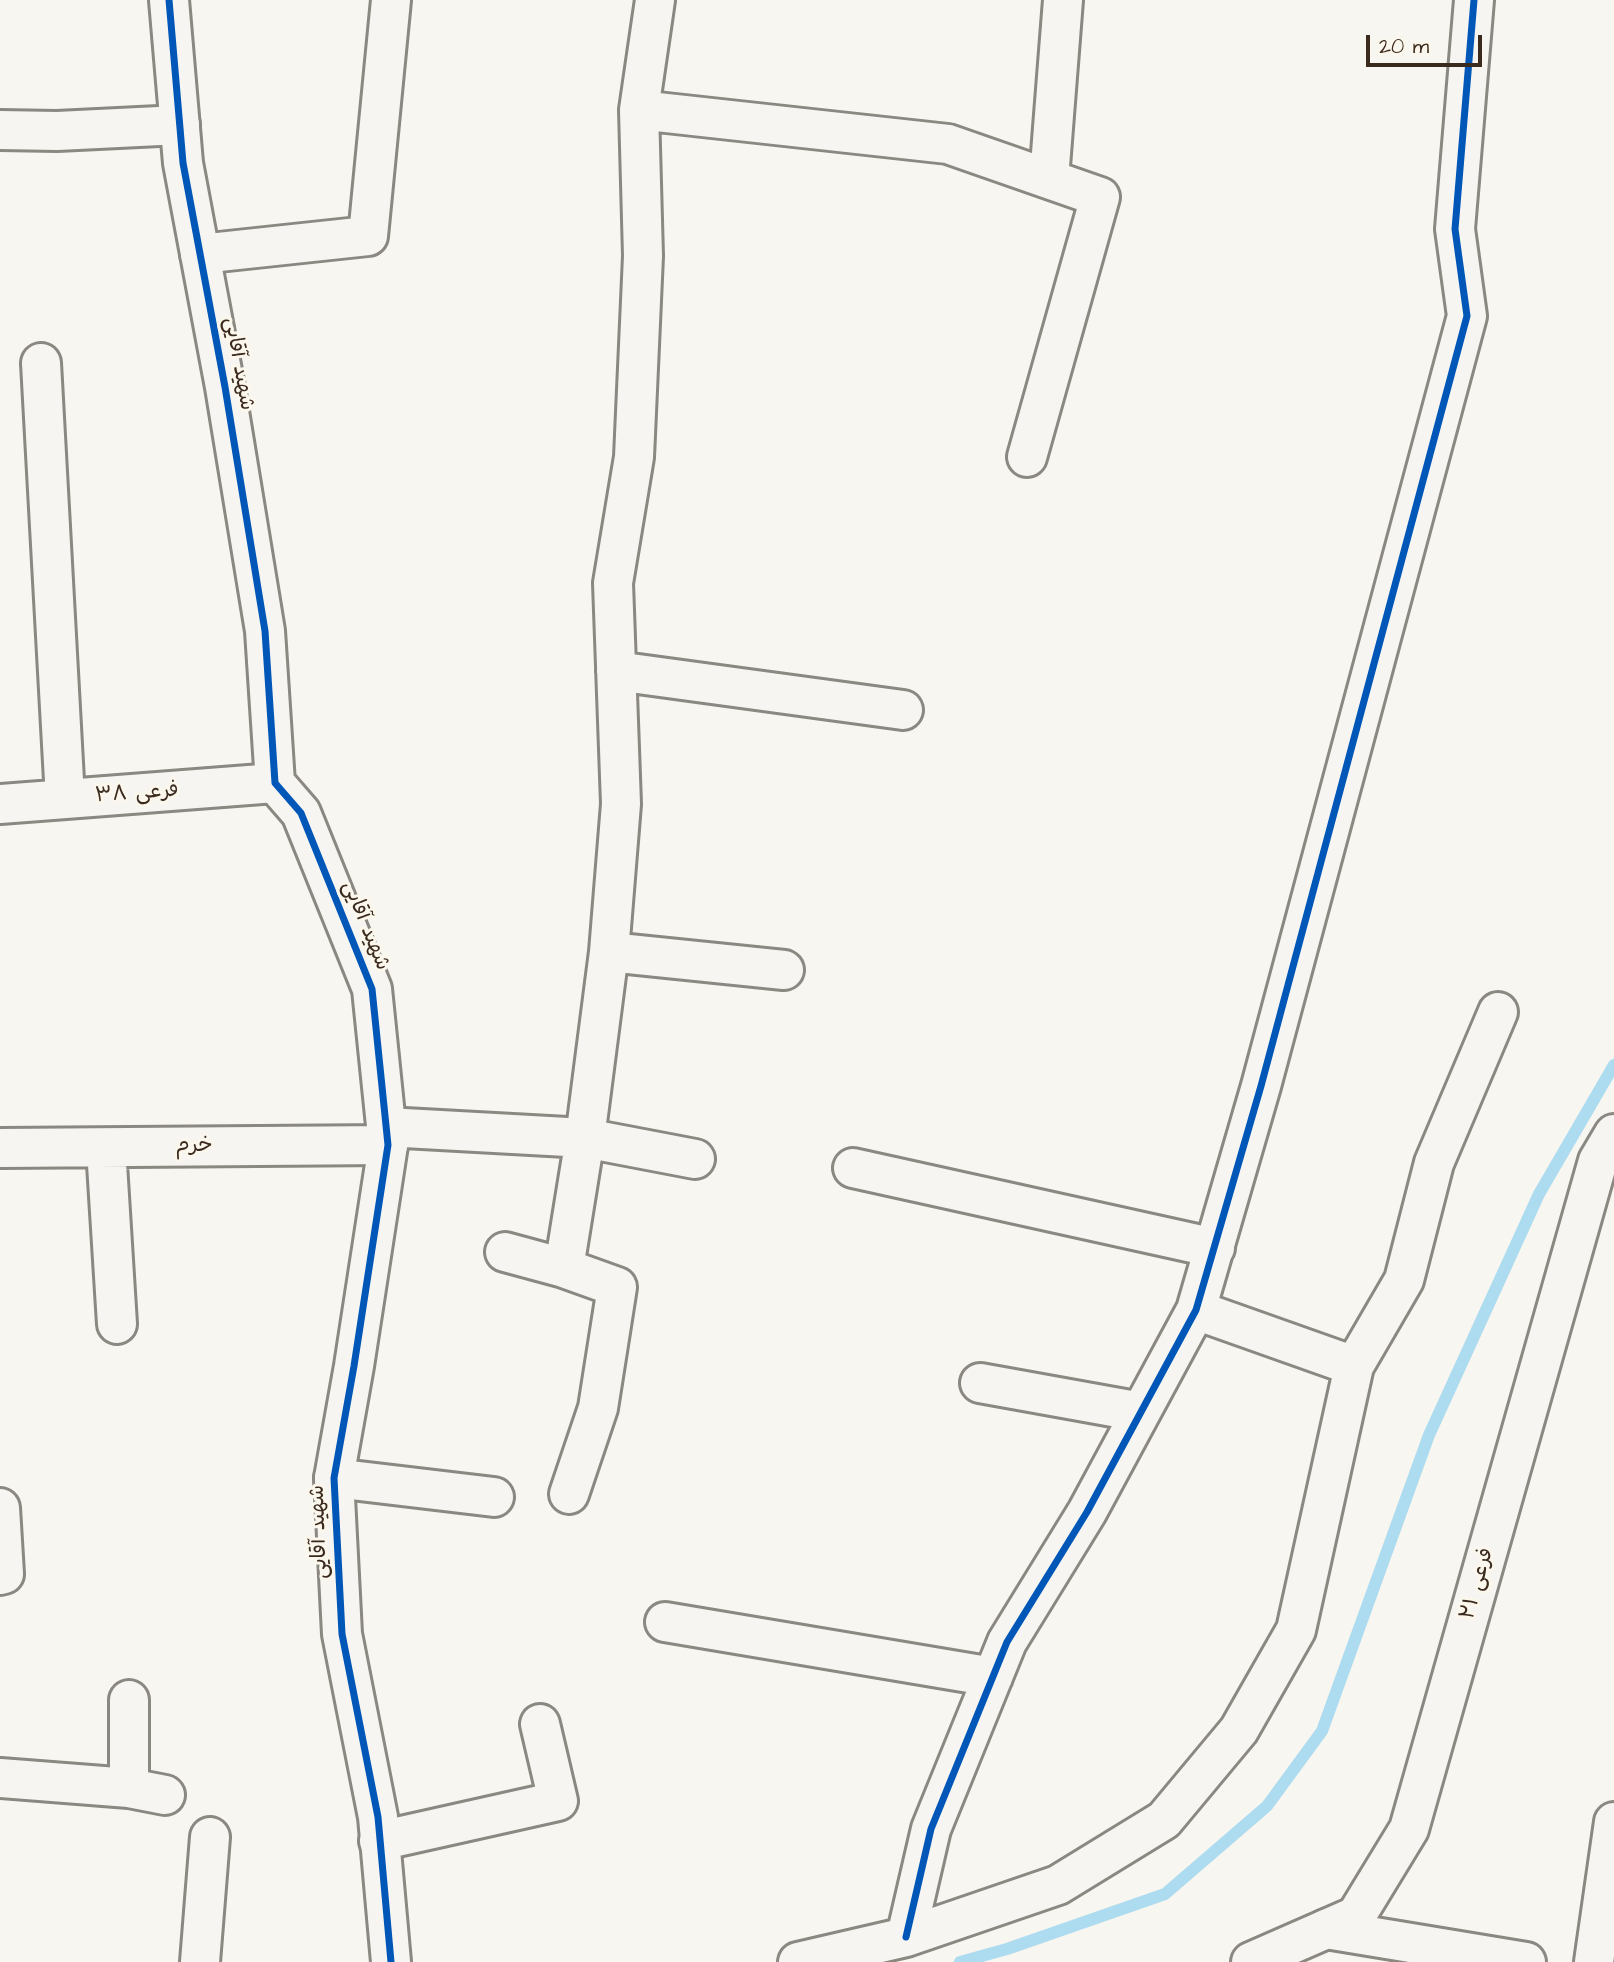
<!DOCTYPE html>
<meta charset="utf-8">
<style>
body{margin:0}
#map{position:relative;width:1614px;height:1962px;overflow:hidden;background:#f8f6f0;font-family:"Architects Daughter",sans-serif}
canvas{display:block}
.scale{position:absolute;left:1366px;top:35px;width:116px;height:32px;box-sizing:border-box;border:4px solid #3b2a1e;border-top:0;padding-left:9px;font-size:21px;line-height:24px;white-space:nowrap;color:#3b2a1e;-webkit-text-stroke:5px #fbf7ec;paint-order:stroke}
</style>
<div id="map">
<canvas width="1614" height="1962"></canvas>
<div class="scale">20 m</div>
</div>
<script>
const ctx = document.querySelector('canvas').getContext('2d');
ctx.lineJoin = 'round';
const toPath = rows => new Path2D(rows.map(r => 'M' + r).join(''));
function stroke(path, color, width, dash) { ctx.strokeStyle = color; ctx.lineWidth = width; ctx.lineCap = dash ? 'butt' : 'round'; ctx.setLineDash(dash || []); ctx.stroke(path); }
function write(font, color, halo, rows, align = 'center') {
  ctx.font = font + ' "Architects Daughter","Playpen Sans Arabic",sans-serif'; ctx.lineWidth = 6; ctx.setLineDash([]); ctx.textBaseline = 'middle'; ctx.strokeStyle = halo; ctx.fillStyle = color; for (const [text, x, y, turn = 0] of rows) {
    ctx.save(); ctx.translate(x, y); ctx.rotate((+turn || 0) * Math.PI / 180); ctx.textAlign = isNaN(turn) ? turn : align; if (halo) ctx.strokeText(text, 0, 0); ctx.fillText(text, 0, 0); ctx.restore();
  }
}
const stream = toPath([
 [960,1962,1007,1949,1165,1894,1267,1806,1322,1731,1429,1435,1539,1194,1614,1065]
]);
const minor = toPath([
 [639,110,948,144,1100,197,1027,457],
 [0,130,57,131,180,125],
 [1049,179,1063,0],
 [200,254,368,236,391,0],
 [41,363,65,799],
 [616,671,903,710],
 [0,804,275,783],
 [609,952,784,970],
 [386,1127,585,1138,695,1159],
 [0,1148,388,1145],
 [106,1148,117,1324],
 [853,1168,1215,1248],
 [505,1252,564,1268],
 [1196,1310,1354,1366],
 [980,1383,1141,1412],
 [334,1478,494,1497],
 [569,1494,598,1408,617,1287,564,1268,585,1138,609,952,621,804,613,583,634,457,643,256,639,110,655,0],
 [0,1508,4,1574,0,1575],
 [665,1622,993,1677],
 [129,1700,129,1788],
 [0,1778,129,1788,165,1795],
 [379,1841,558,1801,540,1724],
 [1326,1929,1526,1962],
 [906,1937,931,1829,1007,1642,1087,1512,1196,1310,1261,1086,1467,316,1455,229,1474,0],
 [200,1962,210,1837],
 [798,1962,906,1937,1058,1885,1164,1820,1239,1730,1296,1630,1354,1366,1404,1280,1434,1163,1498,1012],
 [1594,1962,1614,1822]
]);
const tertiary = toPath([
 [169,0,183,163,225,387,265,631,275,783,301,813,372,989,388,1145,354,1366,334,1478,342,1634,378,1817,391,1962],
 [1251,1962,1356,1916,1409,1829,1598,1161,1614,1134]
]);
const cycleway = toPath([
 [169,0,183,163,225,387,265,631,275,783,301,813,372,989,388,1145,354,1366,334,1478,342,1634,378,1817,391,1962],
 [906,1937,931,1829,1007,1642,1087,1512,1196,1310,1261,1086,1467,316,1455,229,1474,0]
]);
const streetNames = [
 ["شهید آقایی",238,364,80],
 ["فرعی ۳۸",137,794,-4],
 ["شهید آقایی",365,926,68],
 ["خرم",194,1147],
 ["شهید آقایی",320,1532,-92],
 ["فرعی ۲۱",1478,1584,-74]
];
stroke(stream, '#addbef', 12);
stroke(minor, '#8b8781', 44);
stroke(tertiary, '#8b8781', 44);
stroke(minor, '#f6f5f1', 38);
stroke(tertiary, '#f6f5f1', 38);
stroke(cycleway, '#0057b8', 7);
write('21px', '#3b2a1e', '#fbf7ec', streetNames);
</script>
